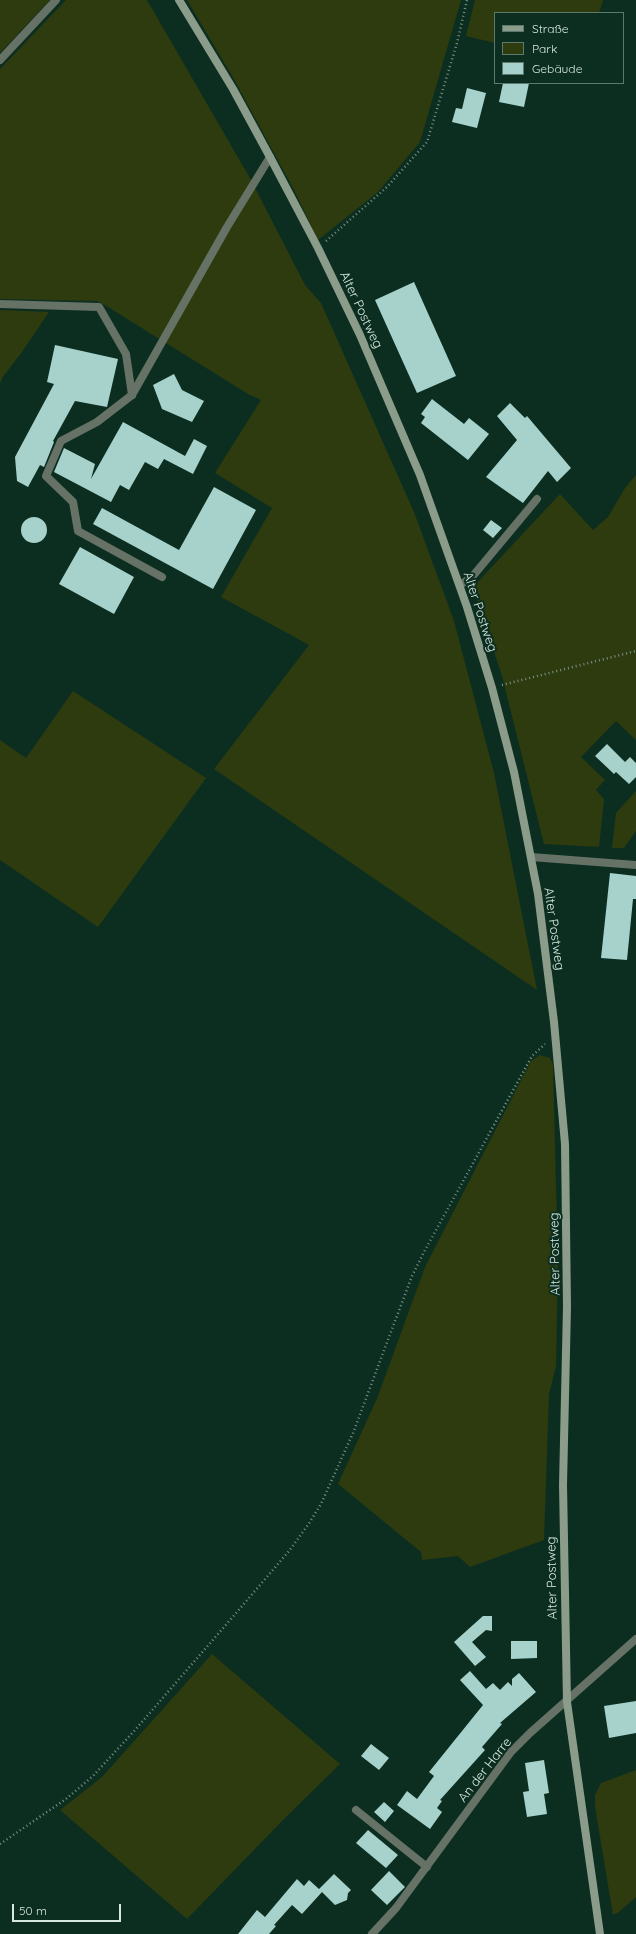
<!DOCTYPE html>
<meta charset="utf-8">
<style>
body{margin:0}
#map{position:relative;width:636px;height:1934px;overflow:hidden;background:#0c2e21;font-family:Quicksand,sans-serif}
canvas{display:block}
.legend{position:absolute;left:494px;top:12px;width:130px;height:72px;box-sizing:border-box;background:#0c2e21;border:1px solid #5d786d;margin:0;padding:5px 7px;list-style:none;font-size:12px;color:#d6e8df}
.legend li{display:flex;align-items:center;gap:8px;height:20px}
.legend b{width:20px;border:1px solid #5d786d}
.scale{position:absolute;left:12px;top:1904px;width:109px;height:18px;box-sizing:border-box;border:2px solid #d6e8df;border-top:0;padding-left:5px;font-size:12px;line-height:14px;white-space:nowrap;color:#d6e8df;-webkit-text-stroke:3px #0c2e21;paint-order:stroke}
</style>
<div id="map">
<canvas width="636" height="1934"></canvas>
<ul class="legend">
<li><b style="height:5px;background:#8c9c8b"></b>Straße</li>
<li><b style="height:11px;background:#2d3b0e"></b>Park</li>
<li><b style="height:11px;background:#a6d2cb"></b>Gebäude</li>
</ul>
<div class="scale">50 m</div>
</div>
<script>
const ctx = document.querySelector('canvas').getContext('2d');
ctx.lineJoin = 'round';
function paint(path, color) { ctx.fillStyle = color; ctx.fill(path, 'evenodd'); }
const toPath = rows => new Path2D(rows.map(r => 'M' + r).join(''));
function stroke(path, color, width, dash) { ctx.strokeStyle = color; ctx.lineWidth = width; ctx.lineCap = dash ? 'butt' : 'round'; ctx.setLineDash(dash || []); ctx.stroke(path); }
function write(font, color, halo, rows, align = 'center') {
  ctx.font = font + ' Quicksand,sans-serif'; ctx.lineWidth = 4; ctx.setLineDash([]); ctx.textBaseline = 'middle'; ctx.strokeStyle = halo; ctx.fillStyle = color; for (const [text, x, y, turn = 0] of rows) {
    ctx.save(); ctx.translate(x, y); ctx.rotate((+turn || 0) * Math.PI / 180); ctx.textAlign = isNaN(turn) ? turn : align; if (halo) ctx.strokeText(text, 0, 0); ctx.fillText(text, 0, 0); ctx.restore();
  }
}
const green = toPath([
 [0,0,50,0,0,53],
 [66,0,147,0,251,180,305,285,321,303,414,512,454,621,494,773,537,990,214,769,309,645,221,597,272,508,215,473,261,400,248,394,108,307,97,301,0,299,0,69],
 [187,0,461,0,420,142,378,192,318,240,294,190,235,81],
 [475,0,603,0,599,13,495,13,495,43,466,36],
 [0,310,49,312,22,352,2,378,0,384],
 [636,475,636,740,616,721,581,757,605,780,596,790,604,799,599,847,544,844,502,676,473,587,560,494,593,530,608,517,625,488],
 [73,691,206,778,98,927,0,860,0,740,26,758],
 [636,791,636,831,624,848,612,848,616,813],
 [540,1055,550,1058,553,1065,558,1264,556,1366,549,1394,544,1540,470,1567,458,1556,422,1560,421,1552,338,1484,378,1396,425,1267,531,1061],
 [212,1654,340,1764,285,1818,187,1919,60,1810,102,1777],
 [636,1770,636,1897,619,1912,613,1915,595,1807,595,1795,601,1783]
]);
const building = toPath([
 [503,83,529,83,524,107,499,102],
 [467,88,486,93,477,128,452,122,456,108,462,109],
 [414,282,456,376,417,393,375,300],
 [55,345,118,359,107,407,75,401,53,441,54,442,44,467,40,465,28,487,17,481,15,457,54,384,47,382],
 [174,374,182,390,204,401,192,422,162,409,153,385],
 [432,399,464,424,469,418,489,434,468,460,421,423,425,417,421,414],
 [510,403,525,418,527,416,571,468,557,482,548,471,523,503,486,477,517,440,497,416],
 [123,422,185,456,194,439,207,446,193,474,164,459,158,469,145,462,129,490,120,485,111,502,54,472,64,448,95,464,91,479],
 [214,487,256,510,213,589,93,524,102,508,179,550],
 '21 530a13 13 0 1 1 26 0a13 13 0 1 1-26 0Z',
 [491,520,502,528,493,538,483,530],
 [80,547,134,577,114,614,59,584],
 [607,744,625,762,630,757,636,763,636,777,629,784,616,772,614,774,595,756],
 [610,873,636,876,636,899,633,899,627,960,601,958],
 [483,1616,492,1616,492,1631,486,1630,472,1642,486,1657,475,1666,454,1642],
 [511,1641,537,1641,537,1658,511,1659],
 [470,1671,486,1689,493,1683,500,1690,508,1682,512,1686,512,1679,519,1673,536,1692,500,1723,502,1724,482,1747,485,1750,440,1800,442,1801,437,1808,442,1812,430,1829,397,1805,407,1791,417,1799,434,1776,429,1772,483,1705,460,1680],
 [636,1701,636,1733,609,1738,604,1706],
 [371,1744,389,1758,379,1770,361,1756],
 [544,1760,549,1793,544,1794,547,1814,527,1817,523,1792,529,1791,525,1763],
 [384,1802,394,1811,385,1822,374,1812],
 [368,1830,398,1855,386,1868,356,1843],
 [389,1871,405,1887,387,1905,371,1890],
 [334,1874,351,1890,348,1893,347,1900,335,1905,322,1892,302,1914,292,1905,274,1925,276,1926,269,1934,238,1934,257,1910,265,1917,297,1879,304,1886,309,1880,319,1889]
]);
const path = toPath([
 [326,241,387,187,427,142,457,43,467,0],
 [502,685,636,651],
 [0,1844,66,1799,93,1776,135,1730,237,1612,289,1551,308,1525,321,1504,353,1433,412,1276,424,1252,532,1056,545,1044]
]);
const lane = toPath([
 [162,577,78,531,73,502,46,476,61,441,97,422,132,395,227,227,270,157],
 [460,585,472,577,537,499],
 [531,857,636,865],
 [356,1810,427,1867]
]);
const street = toPath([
 [0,60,56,0],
 [0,304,99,307,126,354,132,395],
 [372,1934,396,1908,511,1752,530,1733,636,1639]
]);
const secondary = toPath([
 [179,0,233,89,270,157,318,248,360,335,420,475,467,607,492,688,514,772,538,894,554,1022,565,1144,567,1307,563,1485,567,1702,600,1934]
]);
const streetNames = [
 ["Alter Postweg",361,310,65],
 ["Alter Postweg",480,612,72],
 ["Alter Postweg",554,929,82],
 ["Alter Postweg",555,1254,-91],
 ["Alter Postweg",552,1578,-91],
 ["An der Harre",485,1770,-52]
];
paint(green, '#2d3b0e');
paint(building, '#a6d2cb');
stroke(path, '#7a9388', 2.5, [1, 3]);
stroke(lane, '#677267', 8);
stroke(street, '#677267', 8);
stroke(secondary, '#8c9c8b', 8);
write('13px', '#d6e8df', '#0c2e21', streetNames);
</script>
